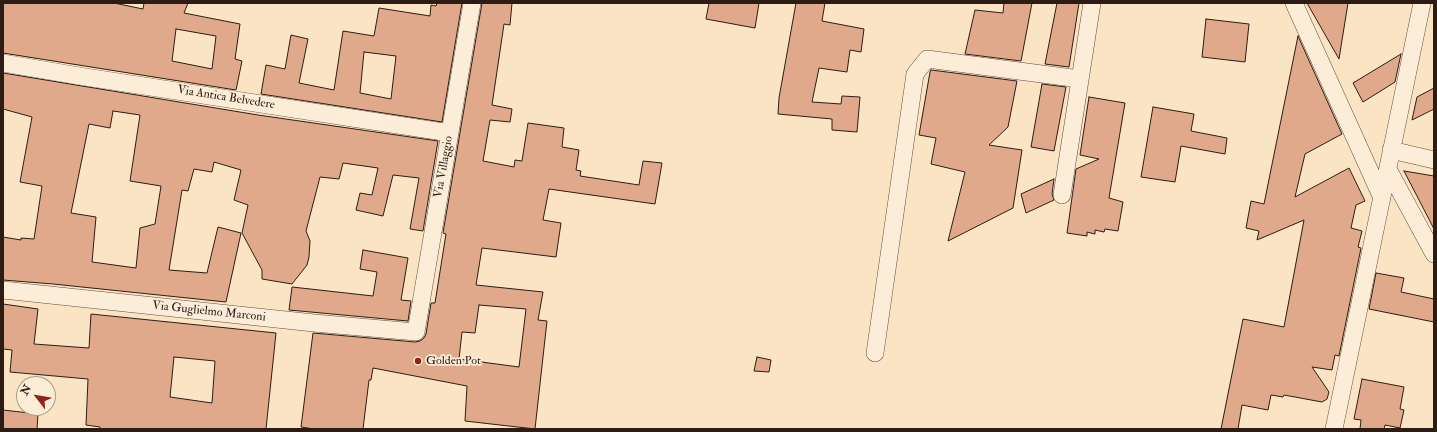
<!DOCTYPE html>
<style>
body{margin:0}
#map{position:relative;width:1437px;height:432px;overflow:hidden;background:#fbe4c3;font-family:"IM FELL Double Pica",serif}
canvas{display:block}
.frame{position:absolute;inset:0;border:4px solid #2d1c15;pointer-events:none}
.north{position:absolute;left:16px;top:376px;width:40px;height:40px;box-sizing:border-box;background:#fcedd8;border:1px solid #a9998a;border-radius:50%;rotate:301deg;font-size:11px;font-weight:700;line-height:16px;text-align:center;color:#2d1c15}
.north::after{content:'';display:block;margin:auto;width:14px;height:18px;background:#8f2418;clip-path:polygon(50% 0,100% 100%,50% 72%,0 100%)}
</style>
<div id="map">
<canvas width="1437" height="432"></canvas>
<div class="frame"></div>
<div class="north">N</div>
</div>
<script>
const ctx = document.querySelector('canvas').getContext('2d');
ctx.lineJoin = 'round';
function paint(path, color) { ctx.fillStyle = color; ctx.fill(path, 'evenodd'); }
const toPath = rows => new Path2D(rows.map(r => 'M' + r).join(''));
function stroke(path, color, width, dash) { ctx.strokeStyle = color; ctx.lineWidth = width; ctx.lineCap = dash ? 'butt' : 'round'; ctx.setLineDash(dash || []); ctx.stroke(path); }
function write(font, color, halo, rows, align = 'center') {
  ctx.font = font + ' "IM FELL Double Pica",serif'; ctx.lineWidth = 3.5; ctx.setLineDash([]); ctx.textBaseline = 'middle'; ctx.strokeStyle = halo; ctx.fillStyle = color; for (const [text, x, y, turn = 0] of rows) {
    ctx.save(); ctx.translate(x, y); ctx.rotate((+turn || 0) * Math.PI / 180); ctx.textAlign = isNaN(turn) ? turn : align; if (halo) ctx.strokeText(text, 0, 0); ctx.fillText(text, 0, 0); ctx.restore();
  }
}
const building = toPath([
 [3,3,114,3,143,9,144,3,188,3,184,13,240,24,235,59,242,61,236,90,3,53,3,3],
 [176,29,216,36,212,69,172,61,176,29],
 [437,3,462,3,442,122,261,94,266,65,285,69,291,35,308,39,299,83,334,90,343,31,374,36,379,8,430,16,431,5,436,6,437,3],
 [364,52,396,56,391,99,360,93,364,52],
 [482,3,512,3,510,25,504,24,492,105,512,109,510,122,490,120,483,161,514,167,515,160,522,161,528,123,564,128,562,147,579,150,576,170,581,171,580,176,639,185,643,161,662,163,655,204,549,189,543,220,561,223,556,257,482,248,476,285,543,292,538,320,547,321,535,429,465,421,467,386,373,368,371,380,369,380,363,429,314,429,301,427,313,333,415,342,420,341,424,338,426,334,431,303,435,303,446,234,443,233,482,3],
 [479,305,526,309,519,367,459,359,462,332,475,333,479,305],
 [709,3,759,3,755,28,706,19,709,3],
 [796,3,825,3,822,21,864,29,861,52,850,50,847,72,819,68,812,102,841,104,842,96,860,97,857,132,832,130,832,119,778,114,779,98,796,3],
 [1004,3,1032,3,1021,61,965,54,975,10,1003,13,1004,3],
 [1057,3,1079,3,1069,67,1045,64,1057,3],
 [1307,3,1348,3,1339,59,1307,3],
 [1206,19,1249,24,1245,62,1202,57,1206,19],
 [1298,36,1342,134,1305,154,1295,197,1349,168,1365,201,1356,205,1351,228,1362,231,1358,247,1361,248,1339,356,1335,355,1332,370,1312,367,1329,392,1327,399,1322,402,1284,395,1283,397,1271,395,1268,410,1242,405,1238,429,1221,429,1243,319,1284,327,1304,220,1257,240,1259,231,1246,228,1251,201,1264,204,1298,36],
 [1401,54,1395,82,1363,102,1353,83,1401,54],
 [931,70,1017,81,1008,127,989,145,1022,150,1013,208,948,241,965,172,931,164,936,138,919,135,930,72,931,70],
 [3,73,258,115,438,141,423,231,410,229,419,178,393,175,383,216,356,210,360,193,372,195,378,168,343,163,339,179,320,177,306,231,310,241,309,257,307,265,292,284,262,279,262,270,242,233,248,205,234,200,241,170,214,162,212,172,194,169,188,191,182,190,169,270,207,273,218,227,241,233,226,302,53,284,3,280,3,237,21,240,21,238,34,239,42,186,20,182,32,117,3,109,3,73],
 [113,111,140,115,130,181,161,186,155,224,140,228,136,268,92,262,96,217,71,213,89,124,110,128,113,111],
 [1042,84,1066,87,1054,151,1031,147,1042,84],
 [1434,88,1434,109,1412,120,1417,97,1434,88],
 [1089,97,1125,103,1109,198,1123,202,1118,231,1105,229,1104,232,1095,230,1095,234,1087,232,1087,236,1067,233,1076,169,1099,159,1080,155,1089,97],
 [1153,107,1194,114,1191,131,1227,138,1225,154,1181,146,1175,182,1141,177,1153,107],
 [1404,171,1434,176,1434,229,1404,171],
 [1054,179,1052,194,1054,200,1026,213,1021,194,1054,179],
 [363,250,408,258,401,300,411,301,408,321,289,310,292,287,373,296,377,272,360,269,363,250],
 [1376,273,1404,278,1401,292,1434,299,1434,322,1369,309,1376,273],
 [3,304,38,309,34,344,89,348,91,314,276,333,266,429,100,429,100,427,86,425,88,379,10,372,12,350,3,349,3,304],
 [174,357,215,361,212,403,170,397,174,357],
 [757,357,771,360,769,372,754,371,757,357],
 [1362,379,1404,387,1400,409,1404,410,1400,428,1385,425,1384,429,1360,429,1361,420,1354,419,1362,379],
 [3,410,38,414,37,429,3,429,3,410]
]);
const minor = toPath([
 [1294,3,1382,198],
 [3,63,79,76,450,133],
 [1391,150,1434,160],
 [1388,169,1434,254],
 [1062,195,1092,3],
 [3,290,314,323,416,332,472,3],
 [875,353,915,74,927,59,1080,79],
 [1334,429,1422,3]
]);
const markers = [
 [418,361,4,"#8f2418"]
];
const streetNames = [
 ["Via Antica Belvedere",226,98,9],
 ["Via Villaggio",444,167,-80],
 ["Via Guglielmo Marconi",209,312,6]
];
const poiNames = [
 ["Golden Pot",426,361]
];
paint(building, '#e0a98c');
stroke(building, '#2d1c15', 1);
stroke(minor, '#604e40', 18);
stroke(minor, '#fcedd8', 17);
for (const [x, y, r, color] of markers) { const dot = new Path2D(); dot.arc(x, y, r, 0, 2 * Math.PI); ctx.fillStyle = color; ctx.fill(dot); stroke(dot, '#fcedd8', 1.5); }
write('12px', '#2d1c15', '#fcedd8', streetNames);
write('12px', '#2d1c15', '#fcedd8', poiNames, 'left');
</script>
